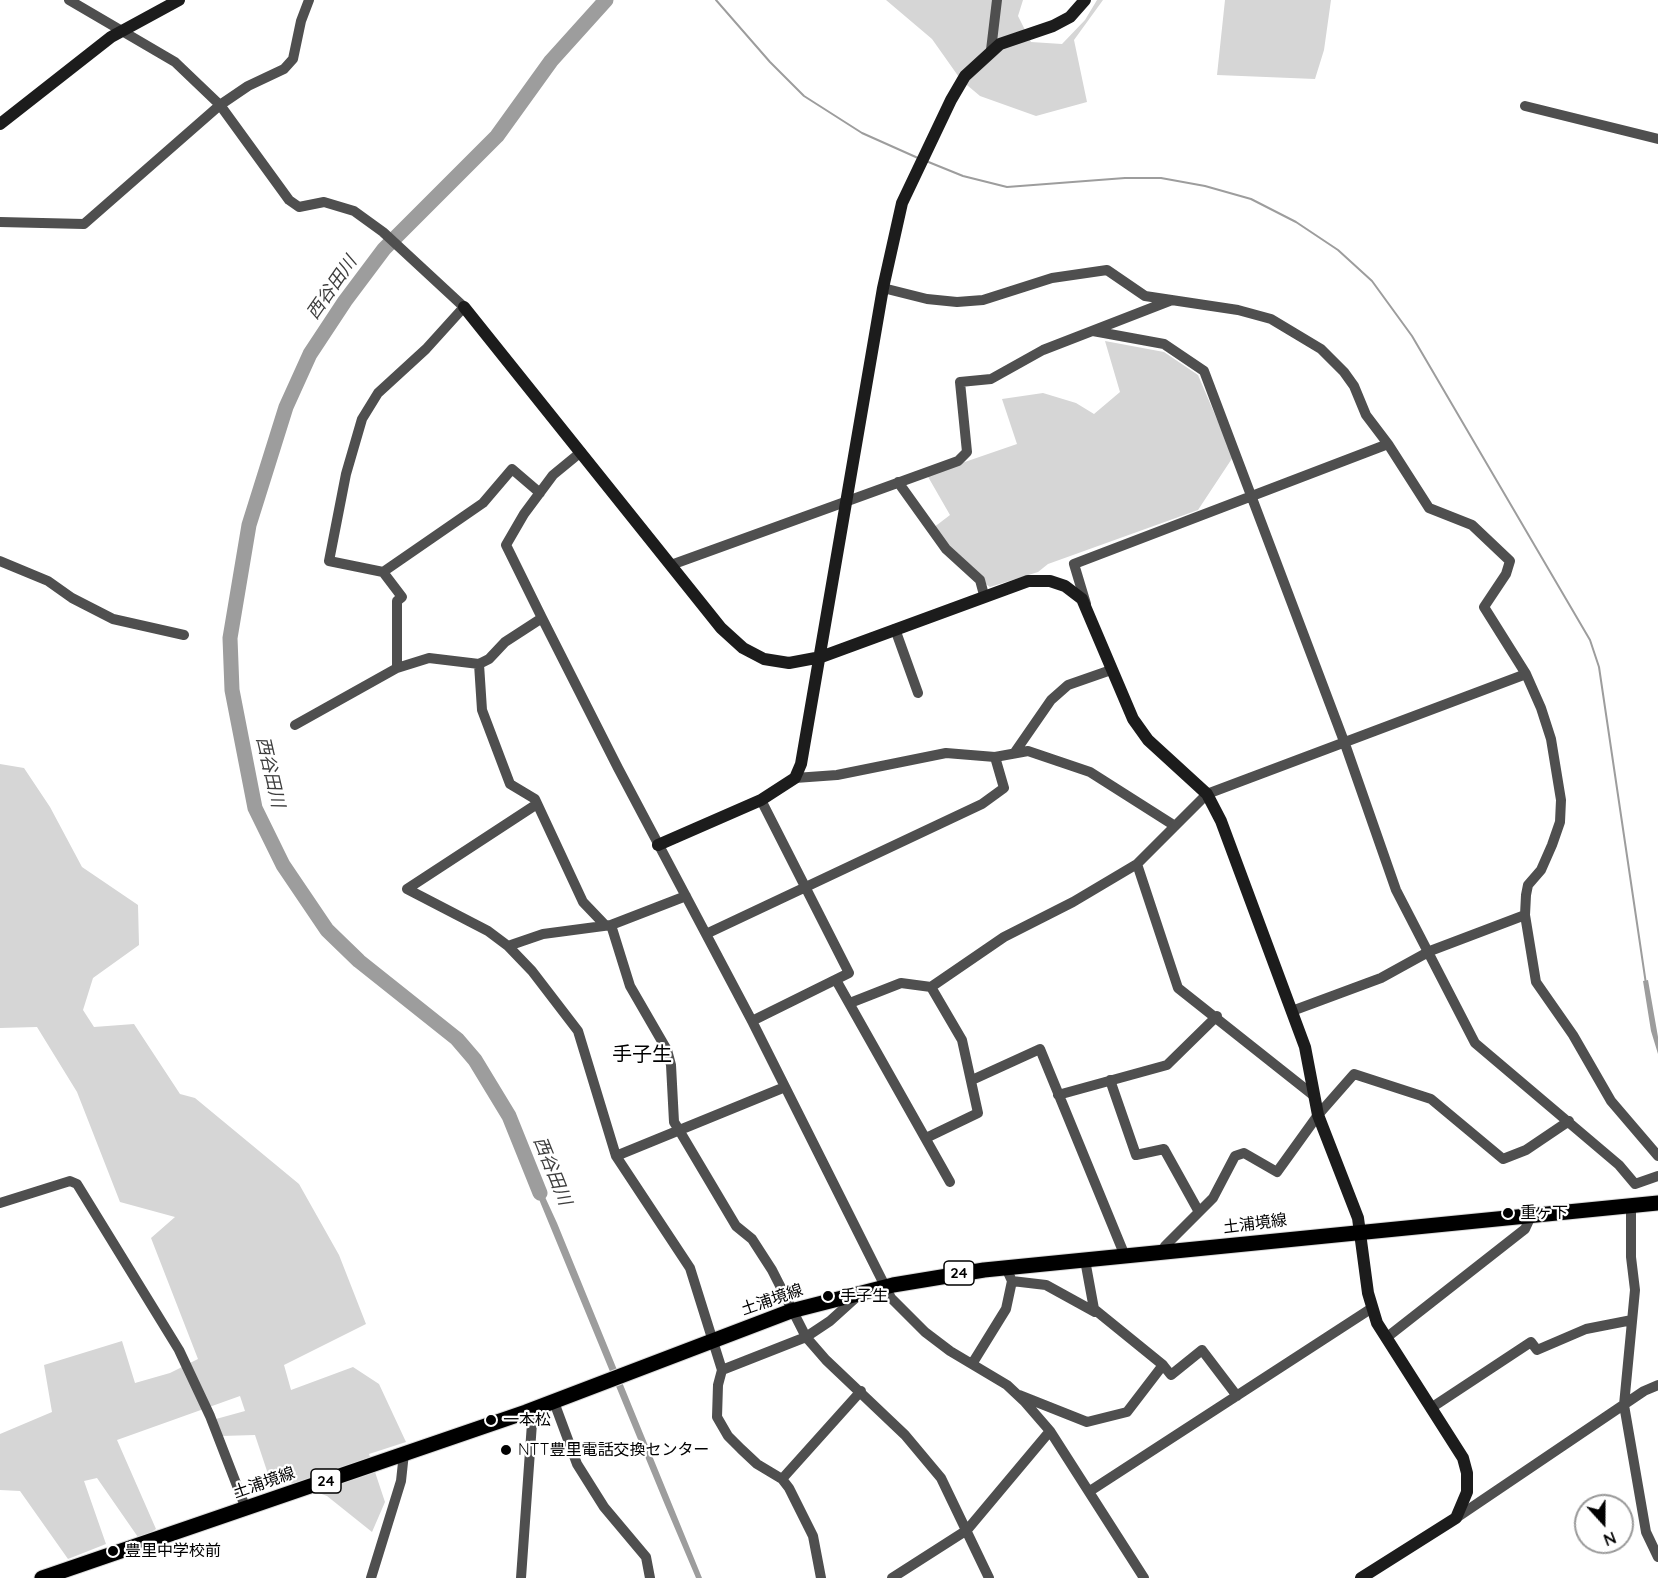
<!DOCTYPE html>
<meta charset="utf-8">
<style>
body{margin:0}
#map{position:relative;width:1658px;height:1578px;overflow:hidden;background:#fff;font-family:Quicksand,sans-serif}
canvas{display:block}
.north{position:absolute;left:1574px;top:1494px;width:60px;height:60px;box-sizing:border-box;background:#fff;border:2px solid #999;border-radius:50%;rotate:159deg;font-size:16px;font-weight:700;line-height:24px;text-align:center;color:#000}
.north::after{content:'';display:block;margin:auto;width:21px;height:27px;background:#000;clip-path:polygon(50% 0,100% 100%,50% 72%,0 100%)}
</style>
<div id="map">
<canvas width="1658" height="1578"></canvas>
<div class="north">N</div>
</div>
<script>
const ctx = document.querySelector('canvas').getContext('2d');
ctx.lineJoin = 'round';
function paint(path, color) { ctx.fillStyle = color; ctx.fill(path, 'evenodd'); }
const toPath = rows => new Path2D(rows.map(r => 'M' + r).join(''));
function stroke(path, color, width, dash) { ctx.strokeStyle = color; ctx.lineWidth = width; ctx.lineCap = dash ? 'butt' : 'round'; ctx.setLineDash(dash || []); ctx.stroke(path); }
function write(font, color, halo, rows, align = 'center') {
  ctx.font = font + ' Quicksand,"Noto Sans JP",sans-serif'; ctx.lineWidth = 4.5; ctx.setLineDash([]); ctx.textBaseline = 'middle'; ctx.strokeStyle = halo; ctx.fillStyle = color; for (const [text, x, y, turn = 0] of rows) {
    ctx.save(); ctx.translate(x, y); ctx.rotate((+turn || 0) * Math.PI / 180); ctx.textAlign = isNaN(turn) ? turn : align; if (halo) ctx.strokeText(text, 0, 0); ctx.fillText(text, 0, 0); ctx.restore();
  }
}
const green = toPath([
 [886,0,1023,0,1018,16,1031,42,1062,44,1085,20,1097,0,1103,0,1074,40,1087,102,1036,116,980,96,961,80,932,39],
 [1225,0,1331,0,1324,50,1315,79,1217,75],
 [1105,341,1164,352,1198,375,1233,457,1198,510,1048,564,1038,572,990,587,980,580,933,528,950,515,927,475,1017,444,1002,399,1043,393,1076,403,1094,414,1120,392],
 [0,764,24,768,50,807,82,867,138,905,139,945,93,978,83,1010,94,1027,134,1024,180,1094,195,1098,299,1184,339,1255,366,1324,284,1365,291,1390,353,1367,379,1384,406,1442,369,1454,385,1502,372,1532,327,1496,268,1474,255,1435,221,1436,216,1419,245,1411,240,1396,117,1440,156,1529,140,1540,97,1478,84,1481,106,1544,68,1559,20,1491,0,1490,0,1434,52,1412,44,1365,122,1341,135,1383,170,1373,198,1359,151,1238,175,1217,120,1202,77,1092,37,1027,0,1028]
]);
const water = toPath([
 [1648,980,1658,1037,1658,1054,1651,1031,1643,981],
 [534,1173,557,1223,702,1578,696,1578,665,1505,529,1175]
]);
const stream = toPath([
 [716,0,770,62,804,96,862,133,918,158],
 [926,161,963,176,1007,187,1125,178,1161,178,1205,186,1251,199,1296,222,1338,250,1372,281,1412,336,1590,640,1599,667,1646,984]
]);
const river = toPath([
 [540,1193,509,1116,475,1060,457,1039,359,961,327,930,283,865,255,808,232,690,230,638,249,525,286,407,310,354,345,301,384,249,497,136,551,61,606,0]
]);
const street = toPath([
 [69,0,175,62,220,105,289,200,299,207,324,202,354,211,383,232,464,307,426,349,378,393,362,419,346,474,329,561,383,572,402,597,397,601,397,668],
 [991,50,997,0],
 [1525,106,1658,139],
 [0,222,84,224,220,105,248,86,284,69,293,59,301,21,309,0],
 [883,288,927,299,957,302,983,300,1052,278,1107,270,1145,296,1238,310,1271,319,1321,349,1344,372,1354,386,1366,415,1388,444,1429,508,1472,525,1510,561,1506,574,1484,607,1526,674,1541,708,1551,739,1561,800,1560,822,1552,845,1541,870,1528,885,1526,895,1525,915,1536,982,1573,1035,1611,1101,1658,1156],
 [1093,331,1164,344,1204,371,1345,744,1396,890,1475,1043,1619,1165,1635,1184,1658,1176],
 [581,452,553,475,524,514,506,545,542,618,618,768,752,1021,891,1298,925,1332,950,1351,1007,1385,1024,1401,1050,1431,1144,1578],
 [898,482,946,549,980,580,984,595],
 [0,561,48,581,72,598,113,619,184,635],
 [671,565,958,461,967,452,960,382,991,379,1043,350,1172,300],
 [383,572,483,503,512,469,540,493],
 [1086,604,1074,564,1388,444],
 [895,629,918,693],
 [479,664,482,710,510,784,535,799,583,902,605,925],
 [295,725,397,668,429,658,479,664,489,659,505,642,542,618],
 [1015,752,1051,700,1068,685,1111,670],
 [795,778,837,775,946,753,995,757,1028,751,1090,772,1175,826],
 [537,804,407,889,488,931,508,946,532,971,578,1031,616,1156,690,1268,722,1370,718,1385,717,1417,728,1436,741,1449,757,1464,782,1479,789,1488,813,1536,821,1578],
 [1137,864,1178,988,1313,1095],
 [611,925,630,986,667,1050,671,1065,674,1122,679,1130,736,1226,752,1239,772,1270,806,1337,826,1360,905,1435,941,1478,989,1578],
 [706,934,982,804,1004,788,995,757],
 [508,946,543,934,611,925,686,896],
 [836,980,950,1182],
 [850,1003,901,983,931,987,1004,937,1073,902,1137,864,1207,794,1526,674],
 [1292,1011,1381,978,1430,951,1525,915],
 [752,1021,849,973,761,800],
 [972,1080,1040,1049,1125,1256],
 [1110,1080,1136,1155,1164,1149,1199,1212],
 [1058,1095,1167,1065,1217,1016],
 [926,1138,978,1113,962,1040,931,987],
 [616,1156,785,1087],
 [0,1203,70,1181,77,1184,179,1350,210,1416,246,1509],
 [1631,1206,1631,1257,1635,1290,1624,1405,1646,1532,1658,1557],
 [1166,1252,1165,1246,1213,1198,1235,1156,1244,1153,1277,1172,1318,1115,1354,1074,1431,1099,1503,1159,1526,1150,1569,1121],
 [1085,1260,1094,1309,1163,1365],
 [1006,1268,1012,1281,1046,1285,1095,1312],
 [1386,1338,1525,1229,1531,1216],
 [972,1364,1006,1309,1012,1281],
 [722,1370,806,1337,830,1321,861,1293],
 [1019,1395,1087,1422,1127,1412,1163,1365,1171,1375,1202,1350,1237,1396],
 [554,1402,577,1464,604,1507,646,1557,650,1578],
 [1431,1408,1531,1342,1537,1350,1586,1329,1632,1320],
 [782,1479,861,1391],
 [1090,1491,1372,1308],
 [1456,1518,1644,1391,1658,1385],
 [371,1578,401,1481,404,1453],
 [521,1578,533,1409],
 [892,1578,967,1530,1050,1431]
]);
const secondary = toPath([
 [0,124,111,37,179,0],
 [464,307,721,628,743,648,764,659,789,663,821,657,1028,581,1050,581,1065,586,1082,599,1133,719,1148,740,1207,794,1221,821,1305,1047,1318,1115,1358,1218,1368,1293,1377,1323,1463,1458,1467,1473,1467,1492,1456,1518,1361,1578],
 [658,845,761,800,795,778,801,764,883,288,902,203,951,100,965,76,1000,44,1053,26,1070,17,1085,0]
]);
const primary = toPath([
 [42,1578,526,1412,791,1311,893,1285,984,1270,1658,1203]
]);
const markers = [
 [1508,1213,6,"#000"],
 [828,1296,6,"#000"],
 [491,1420,6,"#000"],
 [506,1450,6,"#000"],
 [113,1551,6,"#000"]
];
const shields = [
 [959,1273,30],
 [326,1481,30]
];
const shieldNames = [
 ["24",959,1273],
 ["24",326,1481]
];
const poiNames = [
 ["重ヶ下",1520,1213],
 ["手子生",840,1296],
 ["一本松",503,1420],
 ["NTT豊里電話交換センター",518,1450],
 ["豊里中学校前",125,1551]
];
const streetNames = [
 ["土浦境線",1255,1224,-7],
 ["土浦境線",772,1300,-19],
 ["土浦境線",264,1483,-19]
];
const waterNames = [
 ["西谷田川",332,288,-55],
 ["西谷田川",270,772,77],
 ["西谷田川",552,1171,68]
];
const quarterNames = [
 ["手子生",642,1055]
];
paint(green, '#d6d6d6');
paint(water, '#9d9d9d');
stroke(stream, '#9d9d9d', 2);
stroke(river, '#9d9d9d', 15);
stroke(primary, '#dbdbdb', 17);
stroke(street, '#4f4f4f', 10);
stroke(secondary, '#1c1c1c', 12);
stroke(primary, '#000', 15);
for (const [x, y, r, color] of markers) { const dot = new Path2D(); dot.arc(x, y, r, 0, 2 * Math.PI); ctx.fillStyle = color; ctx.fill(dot); stroke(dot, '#fff', 2); }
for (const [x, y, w] of shields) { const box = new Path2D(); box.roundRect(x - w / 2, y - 12, w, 24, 4.5); ctx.fillStyle = '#fff'; ctx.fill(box); stroke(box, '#000', 1.5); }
write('bold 15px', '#000', null, shieldNames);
write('16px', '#000', '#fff', poiNames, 'left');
write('16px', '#000', '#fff', streetNames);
write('italic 18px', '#3e3e3e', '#fff', waterNames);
write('20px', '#000', '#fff', quarterNames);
</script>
